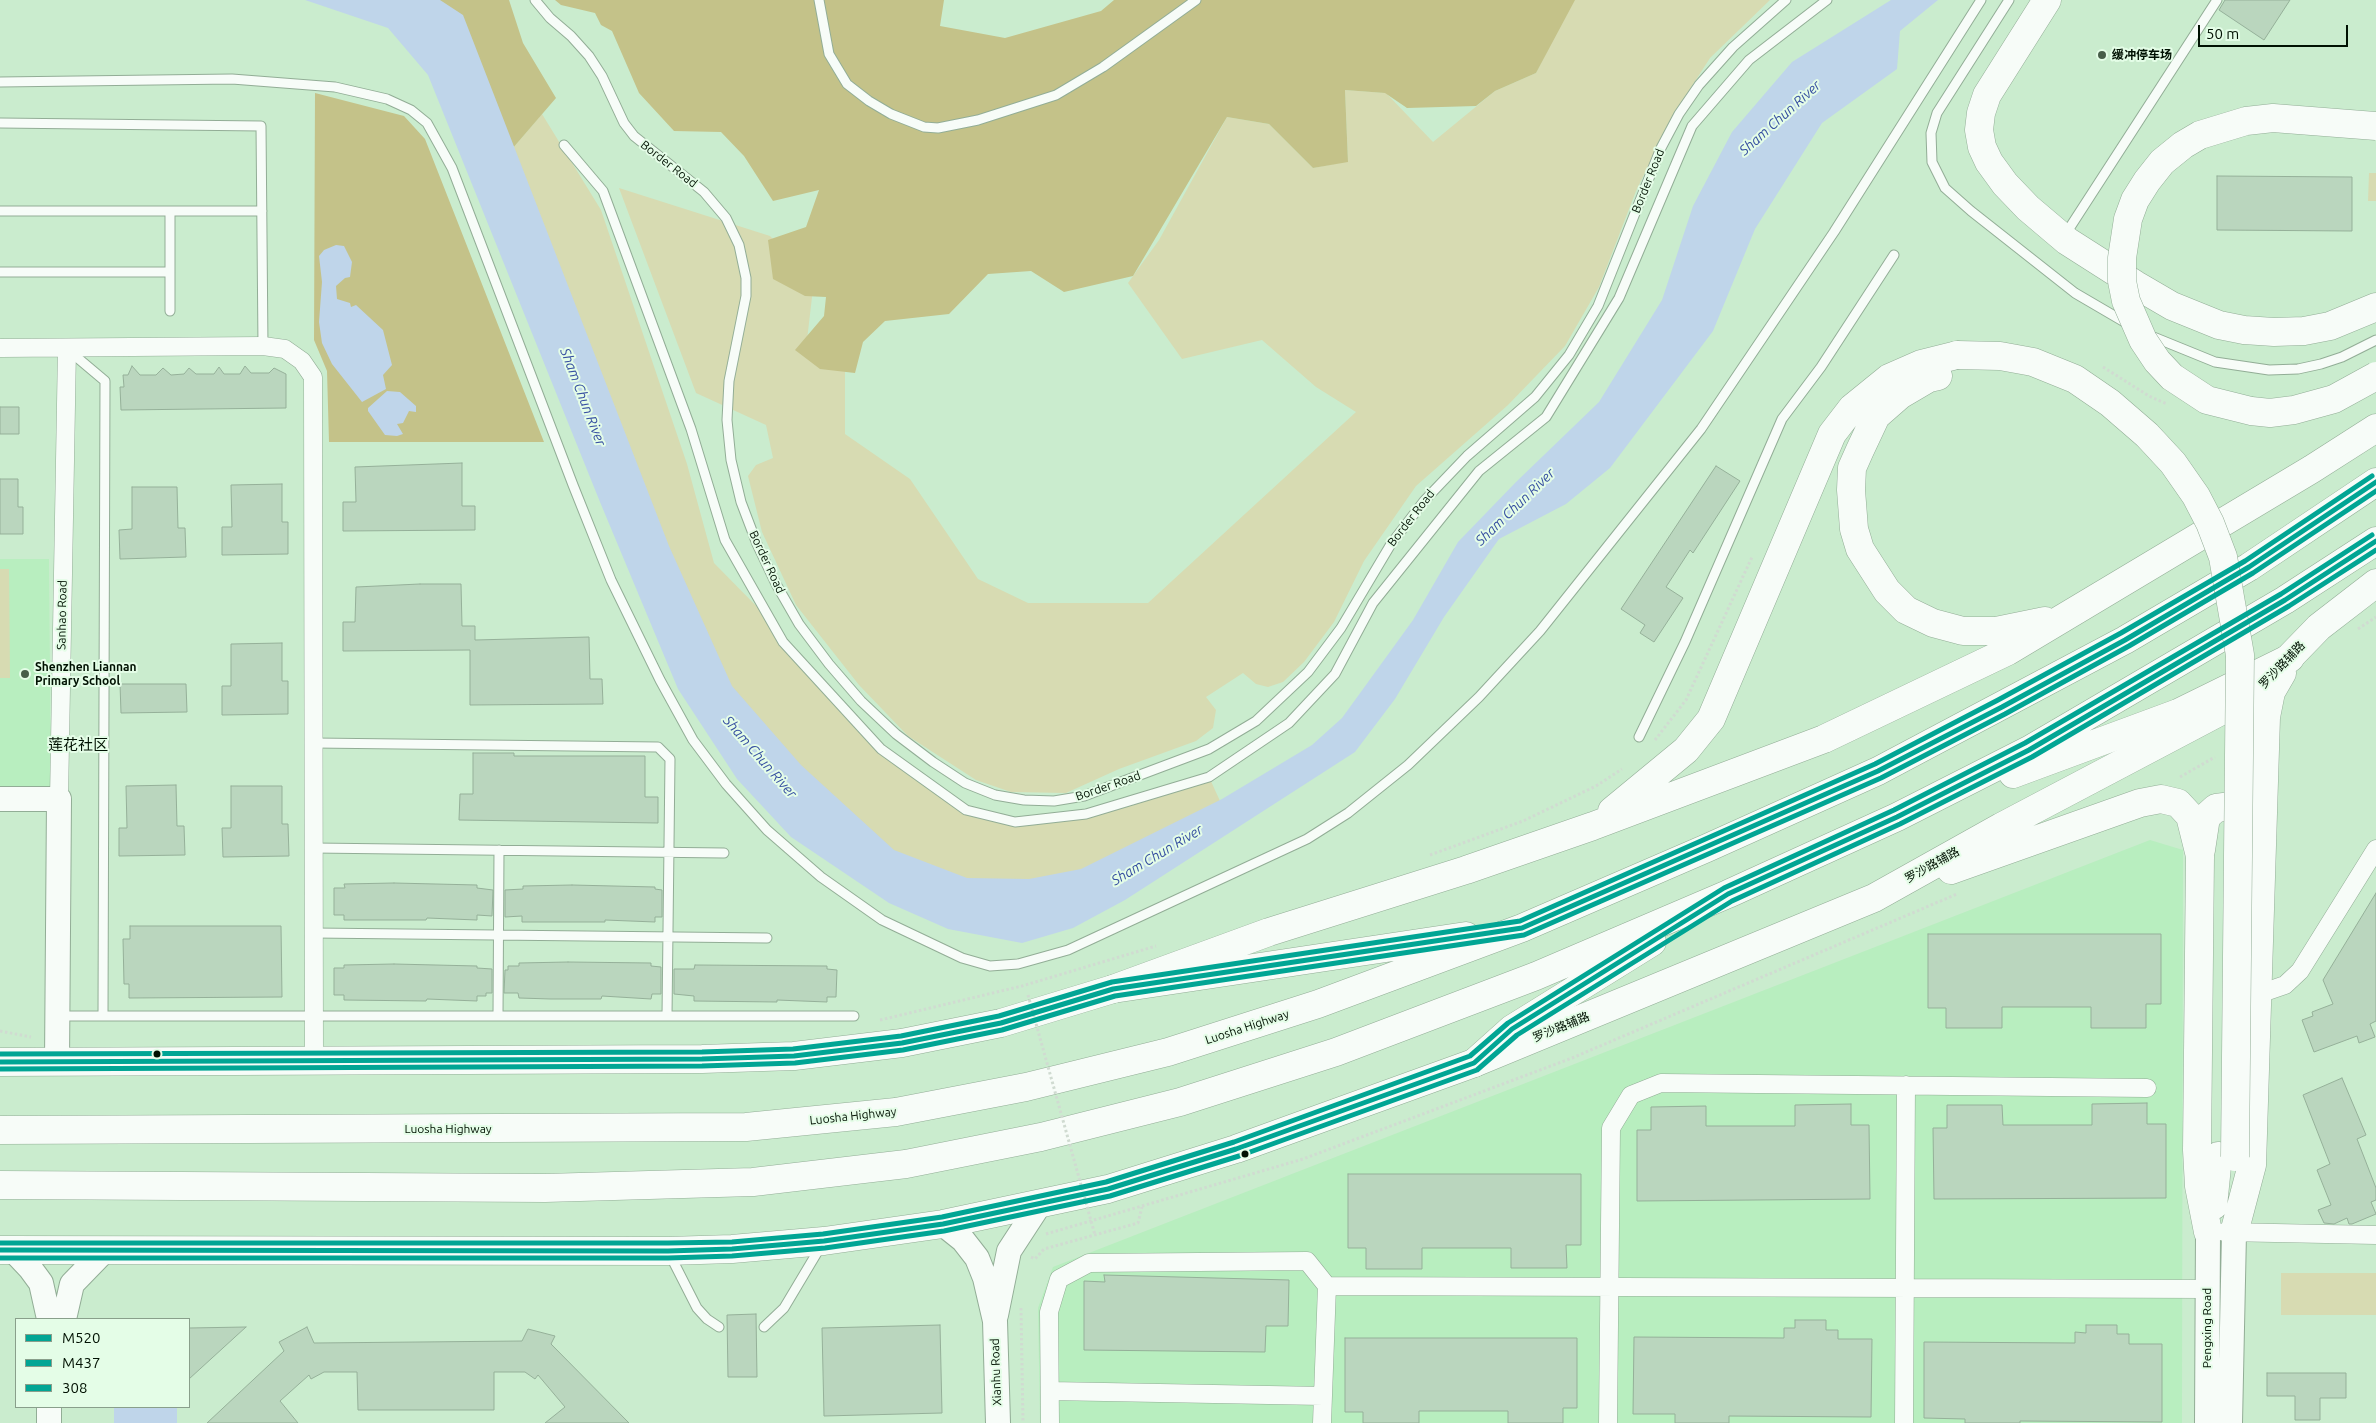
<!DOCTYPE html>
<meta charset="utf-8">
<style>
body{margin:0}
#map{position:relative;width:2376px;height:1423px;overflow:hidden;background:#caecce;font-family:Ubuntu,sans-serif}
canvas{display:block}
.legend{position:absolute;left:15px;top:1318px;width:175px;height:90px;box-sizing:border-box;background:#e4fde7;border:1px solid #899f8b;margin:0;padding:6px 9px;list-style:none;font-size:15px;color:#001102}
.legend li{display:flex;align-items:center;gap:10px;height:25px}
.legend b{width:25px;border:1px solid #899f8b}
.scale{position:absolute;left:2198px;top:25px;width:150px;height:22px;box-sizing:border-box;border:2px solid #001102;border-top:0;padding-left:6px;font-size:15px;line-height:18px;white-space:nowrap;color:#001102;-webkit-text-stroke:4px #e4fde7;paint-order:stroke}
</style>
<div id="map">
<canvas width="2376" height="1423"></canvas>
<ul class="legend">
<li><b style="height:6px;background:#01a594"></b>M520</li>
<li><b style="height:6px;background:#01a594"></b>M437</li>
<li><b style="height:6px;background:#01a594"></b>308</li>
</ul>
<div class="scale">50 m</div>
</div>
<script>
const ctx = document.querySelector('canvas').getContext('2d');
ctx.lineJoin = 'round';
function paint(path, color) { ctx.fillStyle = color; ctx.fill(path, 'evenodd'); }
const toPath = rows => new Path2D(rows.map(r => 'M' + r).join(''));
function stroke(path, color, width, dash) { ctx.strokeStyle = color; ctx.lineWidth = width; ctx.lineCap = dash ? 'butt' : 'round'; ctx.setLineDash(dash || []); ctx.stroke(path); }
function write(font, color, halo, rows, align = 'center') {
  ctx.font = font + ' Ubuntu,"Noto Sans SC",sans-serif'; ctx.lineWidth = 4; ctx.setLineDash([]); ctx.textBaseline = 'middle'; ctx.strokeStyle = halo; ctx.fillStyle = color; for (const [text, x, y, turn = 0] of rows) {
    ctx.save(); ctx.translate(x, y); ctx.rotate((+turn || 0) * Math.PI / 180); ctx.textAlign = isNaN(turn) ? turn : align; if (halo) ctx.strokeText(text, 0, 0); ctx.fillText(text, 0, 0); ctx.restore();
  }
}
const built = toPath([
 [0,559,49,559,51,788,0,789],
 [2150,840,2183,850,2182,1423,1040,1423,1038,1308,1053,1267]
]);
const green = toPath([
 [1572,0,1770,0,1710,58,1672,117,1636,191,1599,287,1565,346,1508,405,1416,486,1364,561,1334,622,1304,662,1283,682,1268,687,1256,684,1243,673,1206,697,1216,710,1213,728,1196,741,1119,769,1066,793,1011,792,976,780,908,736,859,685,796,605,762,532,748,476,756,465,773,458,766,425,696,393,619,188,770,236,814,280,807,340,845,370,845,434,910,479,978,579,1028,603,1148,603,1356,412,1316,387,1262,340,1182,359,1128,283,1159,240,1227,117,1269,124,1313,168,1348,161,1345,90,1386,93,1433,142,1495,91,1536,73],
 [542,114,601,210,687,464,714,563,772,622,881,749,976,813,1033,820,1102,809,1209,777,1226,814,993,918,878,870,712,702,500,163],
 [2369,173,2376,173,2376,201,2368,201],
 [0,569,9,569,10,678,0,678],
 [2281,1273,2376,1273,2376,1315,2281,1315]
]);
const forest = toPath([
 [393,0,509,0,523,43,556,98,500,163],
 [555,0,944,0,940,26,1005,38,1101,11,1114,0,1575,0,1536,73,1495,91,1476,106,1407,108,1385,93,1345,90,1348,162,1313,168,1269,124,1227,117,1133,276,1064,292,1031,271,988,274,949,314,885,321,863,342,855,373,820,369,795,350,824,316,826,297,805,296,773,279,768,240,806,227,819,190,773,201,744,156,721,132,674,131,639,93,612,31,601,25,595,13,561,5],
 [315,93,404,116,425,139,544,442,329,442,327,371,314,340]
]);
const water = toPath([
 [305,0,440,0,463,15,669,546,732,686,801,765,894,850,967,878,1029,879,1081,869,1222,799,1312,745,1342,718,1413,620,1458,542,1516,482,1599,402,1662,300,1693,206,1732,132,1792,62,1891,0,1938,0,1900,31,1897,69,1822,123,1755,229,1713,331,1610,468,1566,504,1499,539,1444,617,1395,699,1355,752,1125,900,1073,928,1022,943,948,929,889,903,791,837,737,779,678,689,600,502,428,75,388,28],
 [336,245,344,246,352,262,350,277,345,278,336,286,337,299,350,303,351,307,356,305,383,330,392,365,383,375,386,389,362,402,332,364,322,343,319,322,322,282,319,256,324,250],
 [387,391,400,392,416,406,416,412,409,411,403,423,397,424,403,434,397,436,385,435,368,411,368,408],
 [114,1407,177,1407,177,1423,114,1423]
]);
const building = toPath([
 [2225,0,2290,0,2264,40,2219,10,2225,0],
 [2217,176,2352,177,2352,231,2217,230,2217,176],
 [132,366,140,375,156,375,163,368,171,375,184,374,189,368,196,374,214,374,219,367,224,374,240,374,245,366,251,373,269,373,274,368,286,374,286,408,121,410,120,387,124,387,123,375,128,375,132,366],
 [0,407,19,407,19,434,0,434,0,407],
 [462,463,462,506,475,506,475,530,343,531,343,502,356,502,355,467,462,463],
 [1716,466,1740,481,1693,553,1690,550,1666,587,1683,598,1654,642,1640,633,1645,625,1621,609,1716,466],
 [0,479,18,479,18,507,23,507,23,534,0,534,0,479],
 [282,484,282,522,288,522,288,554,222,555,222,527,232,527,231,485,282,484],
 [132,487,177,487,178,528,185,528,186,557,120,559,119,530,132,529,132,487],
 [420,584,461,584,462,626,475,626,475,640,589,637,590,679,602,679,603,704,470,705,470,650,343,651,343,622,355,622,356,587,420,584],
 [282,643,282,681,288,681,288,714,222,715,222,686,231,686,231,644,282,643],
 [120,684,186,684,187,712,121,713,120,684],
 [473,753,514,753,514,756,645,756,645,797,658,797,658,823,459,820,460,794,473,794,473,753],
 [176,785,177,826,184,826,185,855,119,856,119,828,127,828,126,786,176,785],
 [231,786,282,786,282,824,288,824,289,856,223,857,222,828,231,828,231,786],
 [394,883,477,885,477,888,493,890,492,916,477,915,477,920,427,918,426,920,344,920,344,915,334,915,334,888,345,888,344,884,394,883],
 [572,885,655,887,655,889,662,890,662,917,655,917,655,922,605,920,605,922,522,922,522,916,505,917,505,890,523,889,523,886,572,885],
 [2376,893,2376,1021,2370,1024,2375,1037,2359,1043,2357,1036,2314,1052,2302,1020,2313,1016,2312,1012,2333,1004,2323,980,2376,893],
 [130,926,281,926,282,997,129,998,129,984,124,984,123,939,130,939,130,926],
 [1928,934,2161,934,2161,1004,2146,1004,2146,1028,2091,1028,2091,1007,2002,1007,2002,1028,1946,1028,1946,1008,1928,1008,1928,934],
 [568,962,651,963,651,966,661,967,661,994,652,994,651,999,602,996,601,999,551,999,519,998,518,993,504,993,505,970,508,970,508,966,519,966,519,963,568,962],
 [394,964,477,966,477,968,492,969,492,993,486,993,486,996,477,996,477,1001,427,999,426,1001,344,1000,344,995,334,995,334,968,344,968,344,965,394,964],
 [695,965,827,966,827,969,837,970,836,997,827,997,827,1002,777,1000,777,1002,694,1001,694,996,674,994,674,969,694,969,695,965],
 [2342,1078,2366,1135,2357,1139,2376,1188,2376,1200,2371,1202,2376,1214,2352,1224,2349,1224,2347,1218,2334,1224,2324,1223,2318,1210,2331,1205,2317,1170,2330,1164,2303,1095,2342,1078],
 [2147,1103,2147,1124,2166,1124,2166,1198,1934,1199,1933,1128,1947,1128,1947,1105,2002,1105,2003,1125,2092,1125,2092,1104,2147,1103],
 [1851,1104,1851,1125,1869,1125,1870,1199,1637,1201,1637,1130,1651,1130,1651,1107,1706,1106,1706,1126,1795,1126,1795,1105,1851,1104],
 [1348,1174,1581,1174,1581,1245,1566,1245,1567,1268,1511,1268,1511,1248,1422,1248,1422,1269,1366,1269,1366,1248,1348,1248,1348,1174],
 [1104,1275,1289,1280,1288,1326,1266,1326,1265,1352,1084,1350,1084,1281,1105,1282,1104,1275],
 [756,1314,757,1377,728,1377,727,1315,756,1314],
 [1795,1320,1826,1320,1826,1330,1838,1330,1838,1339,1872,1339,1871,1417,1729,1416,1729,1423,1675,1423,1675,1414,1633,1414,1634,1337,1784,1338,1784,1328,1795,1328,1795,1320],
 [940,1325,942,1413,824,1416,822,1328,940,1325],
 [2086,1325,2117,1325,2117,1334,2129,1334,2129,1344,2162,1344,2162,1422,2020,1421,2020,1423,1965,1423,1965,1419,1924,1418,1924,1342,2075,1343,2075,1332,2086,1333,2086,1325],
 [246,1327,189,1379,189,1328,246,1327],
 [307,1327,314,1343,522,1341,528,1329,555,1336,551,1344,629,1423,545,1423,565,1407,538,1375,535,1379,525,1372,494,1372,494,1410,358,1410,357,1372,324,1372,311,1379,309,1375,280,1401,298,1423,207,1423,284,1351,279,1342,307,1327],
 [1345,1338,1577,1338,1577,1408,1563,1408,1563,1423,1508,1423,1508,1411,1419,1411,1419,1423,1363,1423,1363,1412,1345,1412,1345,1338],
 [2267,1373,2346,1373,2346,1398,2320,1398,2320,1420,2295,1420,2295,1396,2267,1396,2267,1373]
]);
const path = toPath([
 [2103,367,2149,396,2167,404],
 [2358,629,2376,617],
 [1655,740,1686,700,1752,557],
 [2180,777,2215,757],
 [1430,855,1523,821,1596,786,1622,769],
 [880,1020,1022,986,1156,946],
 [0,1031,31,1037],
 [1046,1234,1303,1159,1572,1058,1957,894],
 [1031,1257,1035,1259,1044,1249,1138,1223,1142,1207],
 [1021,1308,1023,1423]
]);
const lane = toPath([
 [535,0,550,18,571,36,589,56,602,76,624,123,634,136,704,192,726,218,739,245,746,278,746,296,729,381,727,420,731,460,741,502,757,544,776,584,799,624,829,664,861,701,896,734,933,762,965,783,995,795,1024,800,1054,801,1084,796,1209,749,1256,721,1308,672,1341,628,1391,544,1424,501,1467,456,1535,397,1569,355,1598,306,1661,148,1679,114,1699,85,1733,47,1786,0],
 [819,0,829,54,847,84,869,101,891,114,924,127,938,128,978,120,1056,95,1103,67,1196,0],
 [2009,0,1937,113,1931,133,1932,162,1945,188,1971,211,2075,293,2128,324],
 [0,82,232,79,335,87,387,99,411,110,427,123,452,168,573,485,611,580,660,680,693,740,726,784,767,830,821,877,882,920,962,958,990,966,1018,964,1068,950,1307,839,1348,813,1408,765,1479,697,1540,631,1701,429,1834,232,1981,0],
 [0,123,261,126,263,346],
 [564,145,603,191,691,429,725,540,783,642,881,749,966,810,1015,822,1033,820,1086,814,1209,777,1289,723,1335,674,1373,603,1479,471,1546,417,1619,298,1692,126,1749,60,1827,0],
 [0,211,262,211],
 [170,212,170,311],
 [2065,235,2217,0],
 [0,272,170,272],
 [2151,336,2215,362,2269,370,2298,369,2321,364,2342,357,2376,340],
 [67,349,105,381,103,1015],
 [1639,737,1685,642,1782,419,1821,367,1894,255],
 [314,743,658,747,670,759,667,1016],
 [314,848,724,853],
 [314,933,767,938],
 [498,1015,499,850],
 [58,1016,854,1016],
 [670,1255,697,1308,707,1319,719,1327],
 [764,1327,784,1308,821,1246]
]);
const street = toPath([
 [0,348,263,346,285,349,302,361,313,377,314,1061],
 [59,799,67,348],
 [2256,995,2285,985,2300,971,2376,849],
 [2224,1232,2376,1235],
 [1327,1286,2207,1289],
 [1050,1391,1323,1396],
 [1050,1423,1049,1312,1059,1279,1089,1263,1307,1261,1327,1286,1322,1423],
 [1608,1423,1611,1128,1631,1095,1661,1083,2147,1088],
 [1904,1423,1906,1085]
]);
const secondary = toPath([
 [0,799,59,799,57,1062],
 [943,1224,963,1240,977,1258,985,1278,995,1321,998,1423],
 [13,1250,30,1268,41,1283,49,1319],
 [996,1315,1009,1251,1039,1205],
 [64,1319,72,1284,106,1249],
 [49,1423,49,1407],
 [2207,1423,2208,1232],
 [2230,1423,2234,1233]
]);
const primary = toPath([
 [1938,376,1929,378,1900,395,1876,416,1860,450,1852,468,1851,490,1854,529,1860,549,1887,591,1906,610,1933,623,1963,631,1996,631,2045,621],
 [1612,811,1686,750,1711,719,1832,434,1852,408,1889,378,1921,364,1957,355],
 [2201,850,2206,817,2216,808,2232,806,2248,811,2253,822],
 [1951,870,2140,803,2161,799,2178,803,2190,816,2200,856,2197,1150,2199,1186,2208,1232],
 [0,1062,702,1059,794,1056,902,1043,1001,1023,1113,989,1269,932,1466,870,1593,826,1824,739,2008,651,2312,469,2376,428],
 [2213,1206,2218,1156],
 [2234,1233,2252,1165,2266,717,2271,692,2282,673],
 [0,1250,668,1251,732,1249,824,1241,943,1224,1108,1189,1236,1149,1474,1063,1874,898,2001,827,2255,693,2319,627,2376,583]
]);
const highway = toPath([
 [2047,0,1987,95,1981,113,1979,130,1982,147,1989,162,2005,184,2028,208,2067,241,2136,285,2172,306,2219,325,2244,330,2274,332,2304,331,2330,326,2376,307],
 [2013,774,2178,713,2290,658],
 [1113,989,1466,936],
 [1474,1063,1512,1029,1652,942],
 [0,1130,746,1127,896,1112,1026,1087,1168,1052,1318,1004,1522,928,1707,848,1878,771,2125,640,2249,567,2376,482],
 [0,1185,545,1188,753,1182,906,1164,1041,1137,1180,1102,1336,1052,1536,976,1728,894,1897,817,2029,750,2285,600,2376,541]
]);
const pathBridge = toPath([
 [1028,995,1095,1235]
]);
const primaryBridge = toPath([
 [1957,355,2000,356,2033,362,2075,379,2110,403,2147,435,2173,463,2196,496,2210,523,2223,557,2240,655,2235,1157]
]);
const highwayBridge = toPath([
 [2376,126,2273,118,2246,121,2200,135,2183,145,2162,162,2147,181,2135,200,2128,219,2122,258,2122,281,2126,301,2143,340,2157,361,2172,377,2207,400,2251,411,2270,413,2294,410,2334,399,2376,376]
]);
const bus1 = toPath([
 [0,1062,702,1059,794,1056,902,1043,1001,1023,1113,989,1522,928,1878,771,2002,707,2125,640,2249,567,2376,482],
 [0,1250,668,1251,732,1249,824,1241,943,1224,1108,1189,1236,1149,1474,1063,1512,1029,1728,894,1897,817,2029,750,2285,600,2376,541]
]);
const bus2 = toPath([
 [0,1069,702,1066,795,1063,903,1050,1002,1030,1115,996,1524,935,1881,778,2005,714,2129,646,2253,573,2376,491],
 [0,1258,668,1258,732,1256,825,1248,944,1231,1110,1196,1239,1156,1477,1070,1517,1035,1732,901,1900,824,2032,757,2289,606,2376,550]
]);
const bus3 = toPath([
 [0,1054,702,1052,793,1049,901,1036,999,1016,1112,982,1520,921,1875,764,1998,700,2121,633,2245,561,2372,476],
 [0,1243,668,1243,732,1242,823,1234,942,1217,1106,1182,1234,1142,1470,1056,1508,1023,1724,888,1894,810,2025,743,2281,594,2372,535]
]);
const markers = [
 [2102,55,5,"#475e49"],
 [25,674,5,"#475e49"],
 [157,1054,4.5,"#001102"],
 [1245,1154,4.5,"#001102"]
];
const poiNames = [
 ["缓冲停车场",2112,55],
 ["Shenzhen Liannan",35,667],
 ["Primary School",35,681]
];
const streetNames = [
 ["Border Road",669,164,38],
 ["Border Road",1648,181,-68],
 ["Border Road",1411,518,-52],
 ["Border Road",767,562,65],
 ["Sanhao Road",62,615,-89],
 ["罗沙路辅路",2282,665,-46],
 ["Border Road",1108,786,-19],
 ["罗沙路辅路",1932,865,-29],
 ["Luosha Highway",1247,1027,-18],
 ["罗沙路辅路",1561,1027,-22],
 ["Luosha Highway",853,1116,-6],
 ["Luosha Highway",448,1129],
 ["Pengxing Road",2207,1328,-90],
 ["Xianhu Road",996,1372,-92]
];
const waterNames = [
 ["Sham Chun River",1780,118,-42],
 ["Sham Chun River",583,397,69],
 ["Sham Chun River",1515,507,-44],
 ["Sham Chun River",760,757,49],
 ["Sham Chun River",1157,855,-31]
];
const quarterNames = [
 ["莲花社区",78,745]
];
paint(built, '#b8eebf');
paint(green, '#d7dbb2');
paint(forest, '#c4c289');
paint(water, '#bfd5ea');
paint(building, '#bad6be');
stroke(building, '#95b099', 1);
stroke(lane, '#92ad96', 11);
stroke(street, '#92ad96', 19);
stroke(secondary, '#92ad96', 26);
stroke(primary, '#92ad96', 29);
stroke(highway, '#92ad96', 29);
stroke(path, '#d0dbd1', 3, [2.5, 2.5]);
stroke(lane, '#f7fcf8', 9);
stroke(street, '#f7fcf8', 18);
stroke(secondary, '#f7fcf8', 24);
stroke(primary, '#f7fcf8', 28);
stroke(highway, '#f7fcf8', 28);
stroke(primaryBridge, '#92ad96', 29, []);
stroke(highwayBridge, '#92ad96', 29, []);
stroke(pathBridge, '#d0dbd1', 3, [2.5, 2.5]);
stroke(primaryBridge, '#f7fcf8', 28);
stroke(highwayBridge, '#f7fcf8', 28);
stroke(bus1, '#01a594', 5);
stroke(bus2, '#01a594', 5);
stroke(bus3, '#01a594', 5);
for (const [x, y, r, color] of markers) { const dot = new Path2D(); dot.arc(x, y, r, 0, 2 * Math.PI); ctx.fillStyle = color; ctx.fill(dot); stroke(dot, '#e4fde7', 2); }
write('bold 12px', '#001102', '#e4fde7', poiNames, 'left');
write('12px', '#001102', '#e4fde7', streetNames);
write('italic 14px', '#364fa1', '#e4fde7', waterNames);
write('15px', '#001102', '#e4fde7', quarterNames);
</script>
